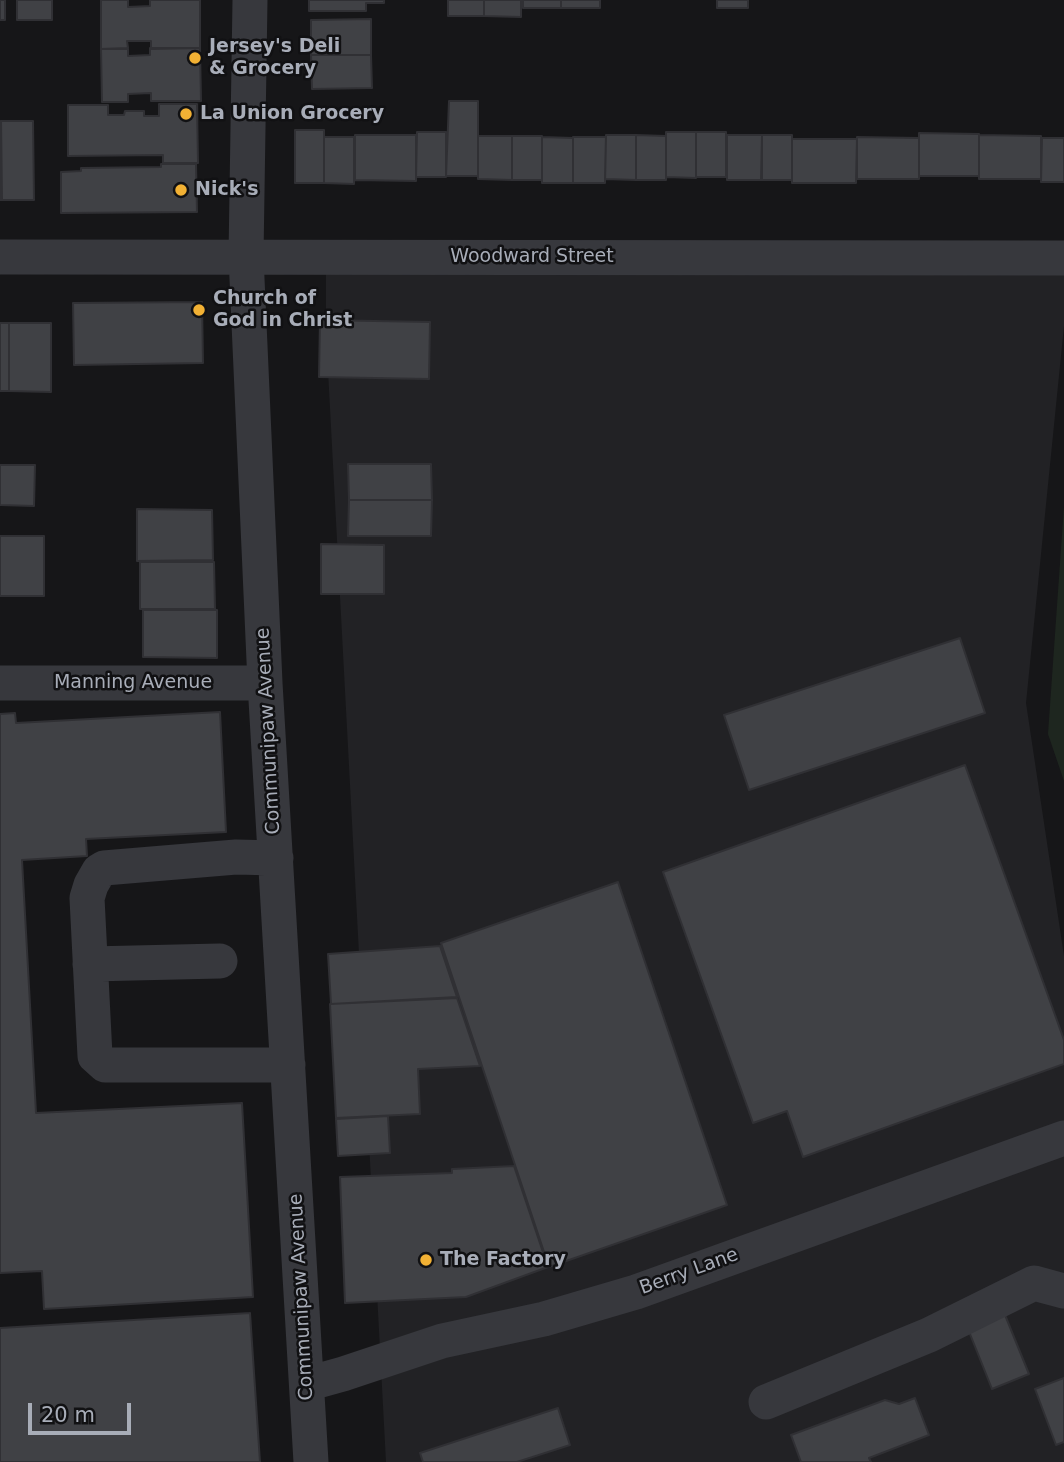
<!DOCTYPE html>
<style>
body{margin:0}
#map{position:relative;width:1064px;height:1462px;overflow:hidden;background:#161618;font-family:"DejaVu Sans",sans-serif}
canvas{display:block}
.scale{position:absolute;left:28px;top:1403px;width:103px;height:32px;box-sizing:border-box;border:4px solid #a8adb8;border-top:0;padding-left:9px;font-size:21px;line-height:24px;white-space:nowrap;color:#a8adb8;-webkit-text-stroke:5px #111113;paint-order:stroke}
</style>
<div id="map">
<canvas width="1064" height="1462"></canvas>
<div class="scale">20 m</div>
</div>
<script>
const ctx = document.querySelector('canvas').getContext('2d');
ctx.lineJoin = 'round';
function paint(path, color) { ctx.fillStyle = color; ctx.fill(path, 'evenodd'); }
const toPath = rows => new Path2D(rows.map(r => 'M' + r).join(''));
function stroke(path, color, width, dash) { ctx.strokeStyle = color; ctx.lineWidth = width; ctx.lineCap = dash ? 'butt' : 'round'; ctx.setLineDash(dash || []); ctx.stroke(path); }
function write(font, color, halo, rows, align = 'center') {
  ctx.font = font + ' "DejaVu Sans",sans-serif'; ctx.lineWidth = 5; ctx.setLineDash([]); ctx.textBaseline = 'middle'; ctx.strokeStyle = halo; ctx.fillStyle = color; for (const [text, x, y, turn = 0] of rows) {
    ctx.save(); ctx.translate(x, y); ctx.rotate((+turn || 0) * Math.PI / 180); ctx.textAlign = isNaN(turn) ? turn : align; if (halo) ctx.strokeText(text, 0, 0); ctx.fillText(text, 0, 0); ctx.restore();
  }
}
const built = toPath([
 [1064,253,1064,326,1026,703,1064,956,1064,1462,386,1462,326,333,326,256]
]);
const green = toPath([
 [1064,506,1064,781,1048,734]
]);
const building = toPath([
 [0,0,5,0,5,20,0,20,0,0],
 [17,0,52,0,52,20,17,20,17,0],
 [101,0,128,0,128,7,150,6,150,0,200,0,200,48,151,49,151,41,127,41,128,48,101,49,101,0],
 [309,0,384,0,384,3,366,3,366,11,309,11,309,0],
 [448,0,484,0,484,16,448,16,448,0],
 [484,0,521,0,521,17,484,16,484,0],
 [523,0,561,0,561,8,523,8,523,0],
 [561,0,600,0,600,8,561,8,561,0],
 [717,0,748,0,748,8,717,8,717,0],
 [371,19,371,55,311,55,311,20,371,19],
 [150,48,200,48,201,101,151,101,151,93,128,94,128,102,102,102,101,49,128,49,128,56,150,55,150,48],
 [311,55,371,55,372,88,312,89,311,55],
 [449,101,478,101,478,176,446,176,449,101],
 [159,104,197,104,198,163,163,163,163,155,68,156,68,105,108,105,108,115,124,115,125,111,144,111,144,116,159,116,159,104],
 [0,121,2,200,0,200,0,121],
 [1,121,33,121,34,200,2,200,1,121],
 [295,130,324,130,324,183,295,183,295,130],
 [417,132,446,132,446,177,416,177,417,132],
 [666,132,696,132,696,178,666,177,666,132],
 [696,132,726,132,726,177,696,177,696,132],
 [919,133,979,134,979,176,919,176,919,133],
 [355,135,416,135,416,181,355,180,355,135],
 [606,135,636,135,636,180,605,179,606,135],
 [636,135,666,136,666,180,636,180,636,135],
 [727,135,762,135,762,180,727,180,727,135],
 [762,135,792,135,792,180,761,180,762,135],
 [979,135,1041,136,1041,179,979,179,979,135],
 [478,136,512,136,512,180,478,179,478,136],
 [512,136,542,136,542,180,512,180,512,136],
 [324,137,354,137,354,184,324,183,324,137],
 [542,137,573,138,573,183,542,183,542,137],
 [573,137,606,137,605,183,573,183,573,137],
 [857,137,919,138,919,179,857,179,857,137],
 [1042,138,1064,138,1064,182,1041,182,1042,138],
 [792,139,857,139,856,183,792,183,792,139],
 [161,164,196,164,197,212,61,213,61,172,81,171,81,168,161,167,161,164],
 [202,302,203,363,74,365,73,303,202,302],
 [320,320,430,322,429,379,319,377,320,320],
 [0,323,9,323,9,391,0,391,0,323],
 [9,323,51,323,51,392,9,391,9,323],
 [348,464,431,464,432,500,349,500,348,464],
 [0,465,35,465,34,506,0,505,0,465],
 [349,500,432,500,431,536,348,536,349,500],
 [137,509,212,510,213,560,137,561,137,509],
 [0,536,44,536,44,596,0,596,0,536],
 [321,544,384,545,384,594,321,594,321,544],
 [140,562,214,562,215,609,140,609,140,562],
 [143,610,217,610,217,658,143,657,143,610],
 [960,638,985,713,749,790,724,715,960,638],
 [220,712,226,832,86,839,87,856,22,860,36,1113,242,1103,253,1297,44,1309,42,1271,0,1273,0,714,15,713,16,723,220,712],
 [965,765,1064,1040,1064,1064,803,1157,787,1111,753,1123,663,872,965,765],
 [618,882,727,1205,549,1267,441,943,618,882],
 [440,946,457,997,331,1004,328,954,440,946],
 [457,998,480,1066,418,1069,420,1114,336,1118,330,1004,457,998],
 [388,1116,390,1153,338,1156,336,1119,388,1116],
 [514,1166,548,1267,466,1297,345,1303,340,1177,452,1173,452,1169,514,1166],
 [1003,1310,1029,1374,992,1389,966,1324,1003,1310],
 [250,1313,260,1462,0,1462,0,1328,250,1313],
 [1064,1378,1064,1442,1056,1445,1035,1389,1064,1378],
 [915,1398,929,1435,869,1458,871,1462,801,1462,791,1435,885,1400,899,1404,915,1398],
 [558,1408,570,1445,517,1462,423,1462,420,1453,558,1408]
]);
const minor = toPath([
 [250,0,246,256,265,683,311,1462],
 [0,257,1064,258],
 [0,683,265,683],
 [276,858,236,857,104,868,99,871,91,885,87,898,95,1056,105,1065,288,1065],
 [90,964,220,961],
 [307,1384,343,1374,442,1341,544,1319,636,1292,1064,1138],
 [766,1402,929,1335,1034,1283,1064,1291]
]);
const markers = [
 [195,58,7,"#f2b134"],
 [186,114,7,"#f2b134"],
 [181,190,7,"#f2b134"],
 [199,310,7,"#f2b134"],
 [426,1260,7,"#f2b134"]
];
const poiNames = [
 ["Jersey's Deli",209,47],
 ["& Grocery",209,69],
 ["La Union Grocery",200,114],
 ["Nick's",195,190],
 ["Church of",213,299],
 ["God in Christ",213,321],
 ["The Factory",440,1260]
];
const streetNames = [
 ["Woodward Street",532,257],
 ["Manning Avenue",133,683],
 ["Communipaw Avenue",269,731,-93],
 ["Berry Lane",689,1272,-20],
 ["Communipaw Avenue",302,1297,-93]
];
paint(built, '#222225');
paint(green, '#1e261f');
paint(building, '#404145');
stroke(building, '#303034', 2);
stroke(minor, '#37383d', 35);
for (const [x, y, r, color] of markers) { const dot = new Path2D(); dot.arc(x, y, r, 0, 2 * Math.PI); ctx.fillStyle = color; ctx.fill(dot); stroke(dot, '#111113', 2.5); }
write('bold 19px', '#a8adb8', '#111113', poiNames, 'left');
write('19px', '#a8adb8', '#111113', streetNames);
</script>
